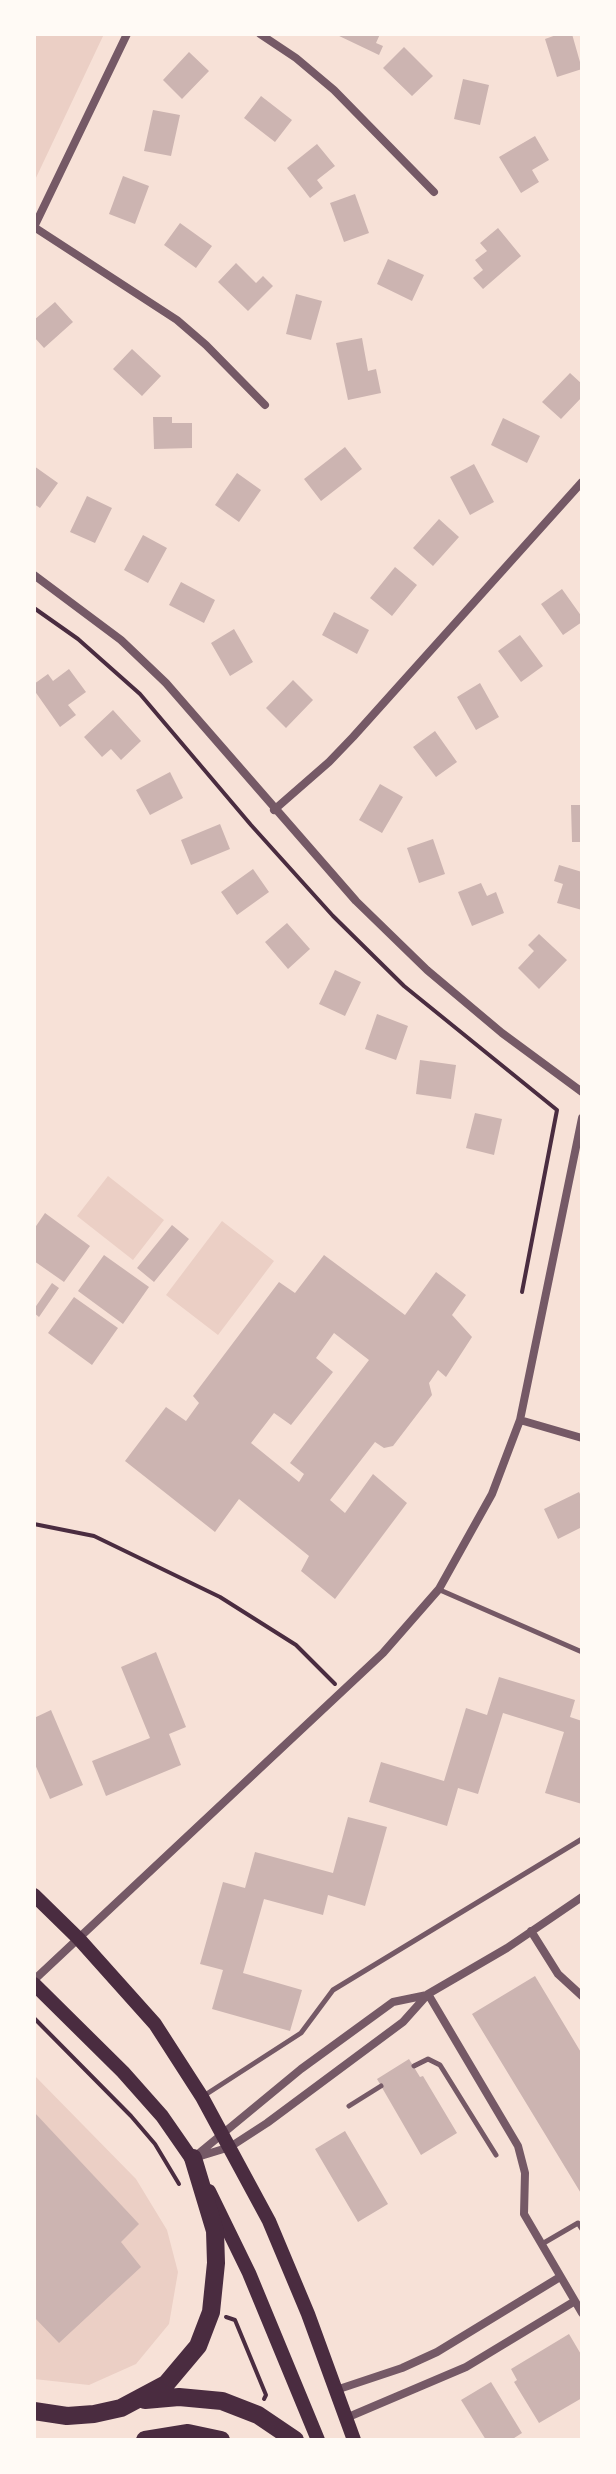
<!DOCTYPE html>
<style>
body{margin:0}
#map{position:relative;width:616px;height:2474px;overflow:hidden;background:#f7e1d7;font-family:Poppins,sans-serif}
canvas{display:block}
.frame{position:absolute;inset:0;border:36px solid #fffaf5;pointer-events:none}
</style>
<div id="map">
<canvas width="616" height="2474"></canvas>
<div class="frame"></div>
</div>
<script>
const ctx = document.querySelector('canvas').getContext('2d');
ctx.lineJoin = 'round';
function paint(path, color) { ctx.fillStyle = color; ctx.fill(path, 'evenodd'); }
const toPath = rows => new Path2D(rows.map(r => 'M' + r).join(''));
function stroke(path, color, width, dash) { ctx.strokeStyle = color; ctx.lineWidth = width; ctx.lineCap = dash ? 'butt' : 'round'; ctx.setLineDash(dash || []); ctx.stroke(path); }
const green = toPath([
 [34,34,104,34,34,182],
 [108,1176,164,1220,133,1260,77,1216],
 [222,1221,274,1261,218,1335,166,1295],
 [34,2075,136,2179,167,2230,178,2272,169,2324,136,2364,89,2385,34,2379]
]);
const building = toPath([
 [335,34,380,34,376,43,383,46,379,55],
 [559,34,572,34,582,69,557,77,545,39],
 [404,47,433,76,412,96,383,68],
 [189,52,209,71,182,99,163,80],
 [463,79,489,85,480,125,454,119],
 [261,96,292,120,275,142,244,118],
 [153,110,180,115,171,156,144,151],
 [535,136,549,160,532,170,539,182,521,193,499,157],
 [317,144,335,166,317,180,323,188,310,198,287,168],
 [123,176,149,186,135,224,109,214],
 [355,194,369,233,344,242,330,203],
 [180,223,212,246,196,268,164,245],
 [498,228,521,256,483,289,473,278,483,270,475,260,487,251,480,243],
 [388,259,424,275,412,301,377,284],
 [236,263,256,283,263,276,273,286,248,311,218,282],
 [296,294,322,301,311,340,286,334],
 [55,302,73,322,44,348,34,337,34,320],
 [362,338,368,371,376,369,381,393,348,400,336,343],
 [132,349,161,376,142,396,113,369],
 [570,373,582,384,582,397,561,419,542,402],
 [153,417,172,417,172,423,192,423,192,448,154,449],
 [503,418,540,436,527,463,491,445],
 [345,447,362,469,321,501,304,479],
 [474,464,494,502,470,515,450,477],
 [34,466,58,483,40,508,34,504],
 [237,473,261,490,239,522,215,505],
 [87,496,112,508,95,543,70,532],
 [439,519,459,537,433,566,413,548],
 [143,535,167,548,148,583,124,570],
 [395,567,417,585,392,616,370,598],
 [181,582,215,600,204,623,169,605],
 [562,589,582,617,582,622,563,635,541,604],
 [334,612,369,630,357,654,322,635],
 [234,629,253,662,230,676,211,643],
 [520,635,543,666,521,682,498,651],
 [69,669,86,692,68,705,76,715,60,727,34,690,34,684,48,674,53,681],
 [293,680,313,700,286,728,266,708],
 [480,683,499,717,476,730,457,697],
 [113,710,141,741,121,760,111,749,102,757,84,737],
 [435,731,457,762,436,777,413,747],
 [170,772,183,798,150,815,136,790],
 [380,784,403,797,382,833,359,820],
 [571,805,582,805,582,842,572,842],
 [220,824,230,849,191,865,181,840],
 [433,839,445,874,419,883,407,848],
 [559,865,582,872,582,910,557,903,563,884,554,881],
 [253,869,269,892,237,915,221,892],
 [481,883,487,896,496,892,504,913,472,926,458,892],
 [287,923,310,949,288,969,265,942],
 [539,934,567,960,539,989,518,968,534,951,528,945],
 [335,970,361,982,345,1016,319,1004],
 [377,1014,408,1026,396,1060,365,1049],
 [420,1060,456,1065,451,1099,416,1094],
 [475,1113,502,1119,494,1155,466,1148],
 [45,1213,90,1246,64,1282,34,1261,34,1229],
 [172,1225,189,1239,154,1282,137,1268],
 [104,1255,149,1287,123,1324,78,1291],
 [324,1255,405,1315,436,1272,466,1295,452,1315,472,1337,446,1377,438,1370,429,1383,432,1395,393,1446,384,1448,375,1442,330,1500,345,1513,373,1474,407,1503,335,1599,301,1571,309,1556,239,1499,215,1532,125,1461,166,1407,186,1421,199,1403,193,1396,279,1282,295,1293],
 [334,1333,369,1360,290,1463,304,1474,299,1482,251,1443,274,1413,291,1425,333,1372,316,1358],
 [52,1283,59,1288,39,1317,34,1313,34,1309],
 [74,1297,118,1328,92,1365,48,1333],
 [579,1492,582,1498,582,1527,558,1539,544,1509],
 [156,1652,186,1727,169,1734,181,1765,106,1796,92,1761,150,1738,121,1667],
 [499,1677,575,1700,570,1717,582,1721,582,1804,545,1793,564,1732,503,1713,478,1794,458,1788,447,1826,369,1802,381,1762,444,1781,466,1708,487,1715],
 [51,1710,83,1785,50,1799,34,1762,34,1718],
 [348,1817,387,1827,365,1906,328,1895,323,1915,264,1899,243,1973,302,1990,290,2031,212,2009,223,1970,200,1964,223,1882,245,1888,255,1852,333,1873],
 [535,1976,582,2054,582,2195,472,2014],
 [409,2059,420,2077,423,2076,457,2133,421,2155,377,2079],
 [34,2112,139,2224,121,2242,141,2267,59,2343,34,2317],
 [345,2131,388,2204,358,2222,315,2149],
 [569,2334,582,2356,582,2398,539,2423,514,2382,517,2380,511,2369],
 [491,2382,522,2433,511,2440,486,2440,461,2400]
]);
const path = toPath([
 [34,608,78,639,140,694,251,825,333,916,404,986,557,1110,522,1292],
 [34,1524,94,1536,220,1597,296,1645,335,1684],
 [34,2018,131,2116,155,2144,179,2184],
 [226,2317,235,2320,266,2395,264,2399]
]);
const service = toPath([
 [440,1590,582,1652],
 [414,2066,428,2059,440,2065,496,2155],
 [205,2095,301,2033,333,1990,582,1839],
 [349,2106,381,2086],
 [542,2244,578,2223,582,2229]
]);
const minor = toPath([
 [260,34,296,58,334,90,434,192],
 [34,227,177,320,206,345,265,405],
 [34,227,127,34],
 [34,575,121,640,166,683,356,901,427,970,502,1033,582,1092],
 [274,810,329,762,353,737,582,482],
 [520,1420,582,1438],
 [531,1931,558,1974,582,1996],
 [34,1980,383,1653,439,1589,492,1494,520,1420,582,1118],
 [428,1994,518,2146,525,2173,524,2214,582,2313],
 [198,2154,301,2069,393,2002,427,1995],
 [194,2158,230,2147,267,2123,403,2022,428,1994,507,1948,582,1897],
 [336,2390,402,2368,437,2352,560,2277],
 [346,2418,466,2367,575,2301]
]);
const secondary = toPath([
 [34,1895,79,1939,155,2024,202,2097,269,2221,308,2314,354,2440],
 [34,1984,123,2072,162,2116,196,2165],
 [209,2191,249,2273,318,2440]
]);
const motorway = toPath([
 [145,2400,179,2397,222,2401,258,2415,295,2440],
 [34,2411,67,2416,94,2414,121,2408,166,2384,198,2346,211,2312,216,2263,215,2231,193,2158],
 [145,2440,188,2433,221,2440]
]);
paint(green, '#ebcfc5');
paint(building, '#ccb4b1');
stroke(path, '#4a2c40', 4);
stroke(service, '#755966', 5);
stroke(minor, '#755966', 8);
stroke(secondary, '#4a2c40', 14);
stroke(motorway, '#4a2c40', 18);
</script>
